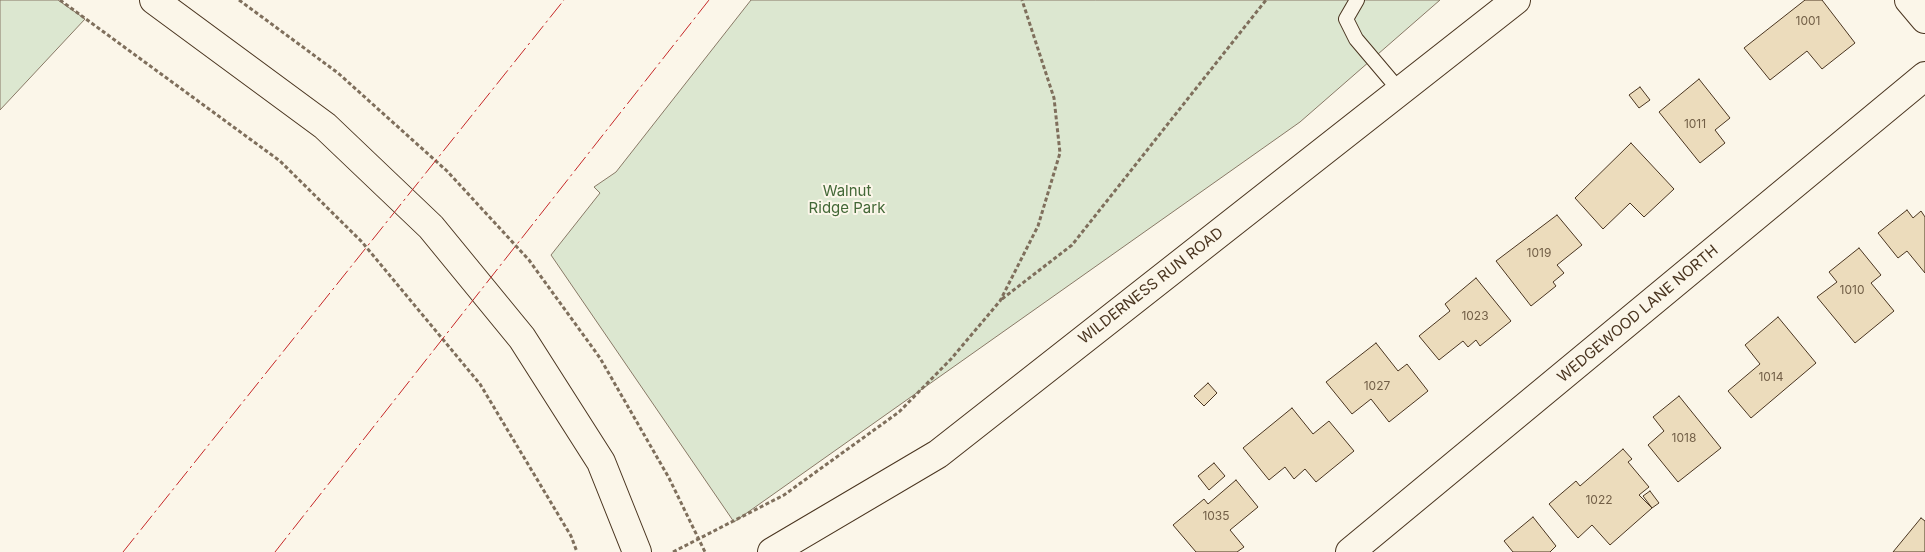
<!DOCTYPE html>
<style>
body{margin:0}
canvas{display:block;background:#fbf6e9}
</style>
<canvas width="1925" height="552"></canvas>
<script>
const ctx = document.querySelector('canvas').getContext('2d');
ctx.lineJoin = 'round';
function paint(path, color) { ctx.fillStyle = color; ctx.fill(path, 'evenodd'); }
const toPath = rows => new Path2D(rows.map(r => 'M' + r).join(''));
function stroke(path, color, width, dash) { ctx.strokeStyle = color; ctx.lineWidth = width; ctx.lineCap = dash ? 'butt' : 'round'; ctx.setLineDash(dash || []); ctx.stroke(path); }
function write(font, color, halo, rows, align = 'center') {
  ctx.font = font + ' Inter,sans-serif'; ctx.lineWidth = 4; ctx.setLineDash([]); ctx.textBaseline = 'middle'; ctx.strokeStyle = halo; ctx.fillStyle = color; for (const [text, x, y, turn = 0] of rows) {
    ctx.save(); ctx.translate(x, y); ctx.rotate((+turn || 0) * Math.PI / 180); ctx.textAlign = isNaN(turn) ? turn : align; if (halo) ctx.strokeText(text, 0, 0); ctx.fillText(text, 0, 0); ctx.restore();
  }
}
const green = toPath([
 [0,0,58,0,85,19,0,110,0,0],
 [751,0,1440,0,1300,122,734,522,551,255,600,193,594,187,616,172,751,0]
]);
const building = toPath([
 [1805,0,1822,0,1855,43,1822,69,1807,51,1770,80,1744,48,1805,0],
 [1699,79,1730,118,1715,130,1725,143,1700,163,1659,112,1699,79],
 [1640,87,1650,100,1639,108,1629,95,1640,87],
 [1631,143,1674,189,1644,217,1630,203,1603,229,1575,198,1631,143],
 [1907,210,1913,218,1921,211,1925,217,1925,273,1907,251,1898,258,1878,233,1907,210],
 [1557,215,1582,245,1557,265,1564,273,1553,282,1556,286,1531,306,1496,261,1557,215],
 [1859,248,1881,275,1871,283,1894,311,1855,343,1817,297,1837,282,1829,272,1859,248],
 [1476,278,1511,321,1480,346,1476,340,1468,347,1463,341,1439,360,1419,336,1450,311,1445,304,1476,278],
 [1778,317,1816,363,1751,418,1728,391,1760,364,1745,345,1778,317],
 [1376,343,1398,371,1407,364,1428,391,1389,422,1371,399,1352,414,1326,382,1376,343],
 [1208,383,1217,393,1204,406,1194,396,1208,383],
 [1679,396,1721,448,1678,482,1648,445,1664,431,1653,417,1679,396],
 [1292,408,1313,434,1329,421,1354,451,1316,482,1305,469,1294,479,1285,467,1269,480,1243,448,1292,408],
 [1623,449,1632,459,1628,462,1649,487,1639,495,1652,508,1610,545,1592,525,1578,538,1549,504,1576,481,1580,486,1623,449],
 [1214,463,1225,476,1209,490,1198,476,1214,463],
 [1236,480,1258,507,1230,530,1244,547,1237,552,1196,552,1173,525,1204,499,1208,504,1236,480],
 [1650,491,1659,503,1652,508,1643,496,1650,491],
 [1533,517,1556,546,1550,552,1513,552,1504,541,1533,517],
 [1921,518,1925,521,1925,552,1893,552,1921,518]
]);
const path = toPath([
 [60,0,280,161,362,242,480,384,571,536,577,552],
 [239,0,338,73,447,171,529,260,600,358,669,478,705,552],
 [1002,299,1072,245,1266,0],
 [673,552,784,495,899,412,951,359,1000,301,1038,226,1060,153,1054,98,1022,0]
]);
const service = toPath([
 [1357,0,1346,19,1356,39,1400,91]
]);
const minor = toPath([
 [1909,0,1925,19],
 [1350,552,1925,76]
]);
const tertiary = toPath([
 [154,0,325,126,431,227,522,338,601,462,637,552],
 [772,552,938,454,1516,0]
]);
const power = toPath([
 [123,552,564,0],
 [275,552,709,0]
]);
const numberNames = [
 ["1001",1808,21],
 ["1011",1695,124],
 ["1019",1539,253],
 ["1010",1852,290],
 ["1023",1475,316],
 ["1014",1771,377],
 ["1027",1377,386],
 ["1018",1684,438],
 ["1022",1599,500],
 ["1035",1216,516]
];
const parkNames = [
 ["Walnut",847,191],
 ["Ridge Park",847,208]
];
const streetNames = [
 ["WILDERNESS RUN ROAD",1151,286,-38],
 ["WEDGEWOOD LANE NORTH",1638,314,-40]
];
paint(green, '#dce7d0');
stroke(green, '#887966', 1);
paint(building, '#ecdcbc');
stroke(building, '#4a3520', 1);
stroke(service, '#4a3520', 16);
stroke(minor, '#4a3520', 30);
stroke(tertiary, '#4a3520', 30);
stroke(path, '#7f6f5c', 3, [4, 2.5]);
stroke(service, '#fbf6e9', 14);
stroke(minor, '#fbf6e9', 28);
stroke(tertiary, '#fbf6e9', 28);
stroke(power, '#c62828', 1, [18, 4, 2.5, 4]);
write('12px', '#725f47', null, numberNames);
write('15px', '#436837', '#fbf6e9', parkNames);
write('15px', '#4a3520', '#fbf6e9', streetNames);
</script>
